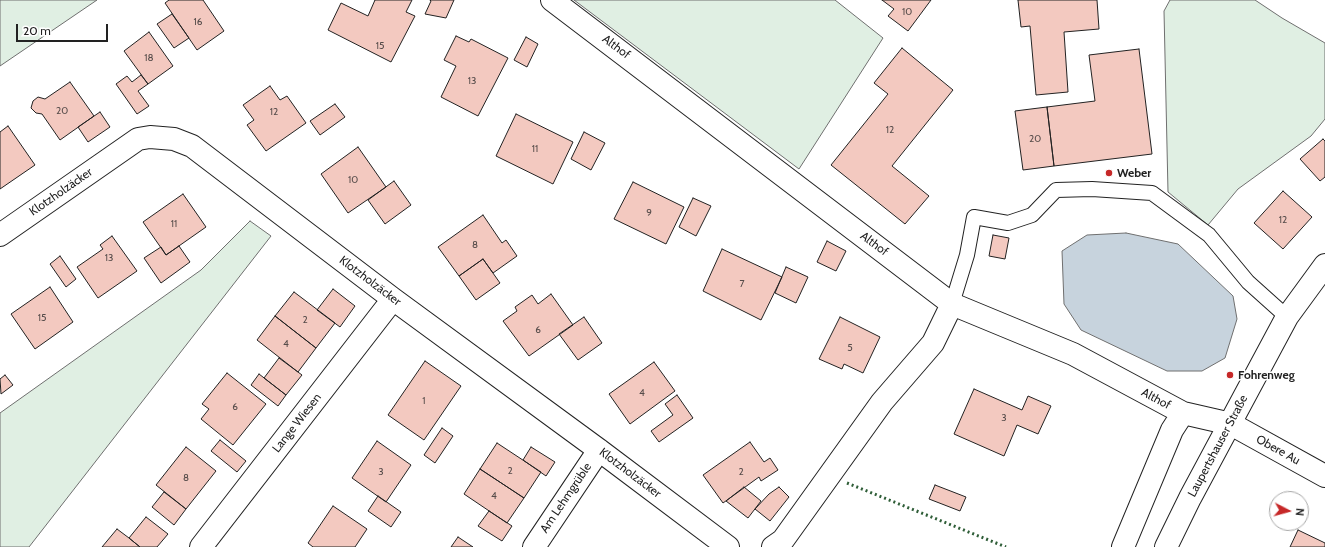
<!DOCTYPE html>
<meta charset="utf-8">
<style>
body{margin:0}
#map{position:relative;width:1325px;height:547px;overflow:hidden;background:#fff;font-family:Cabin,sans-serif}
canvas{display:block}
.north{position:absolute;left:1269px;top:491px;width:40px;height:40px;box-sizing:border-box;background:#fff;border:1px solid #a7a7a7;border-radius:50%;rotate:96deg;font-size:11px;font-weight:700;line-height:16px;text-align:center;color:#222}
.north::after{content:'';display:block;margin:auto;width:14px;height:18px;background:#c62828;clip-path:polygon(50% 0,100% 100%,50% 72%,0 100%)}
.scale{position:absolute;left:16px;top:24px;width:92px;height:18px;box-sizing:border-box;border:2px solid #222;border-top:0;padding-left:5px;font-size:12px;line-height:14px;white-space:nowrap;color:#222;-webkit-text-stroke:3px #fff;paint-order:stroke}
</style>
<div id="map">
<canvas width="1325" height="547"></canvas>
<div class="north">N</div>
<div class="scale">20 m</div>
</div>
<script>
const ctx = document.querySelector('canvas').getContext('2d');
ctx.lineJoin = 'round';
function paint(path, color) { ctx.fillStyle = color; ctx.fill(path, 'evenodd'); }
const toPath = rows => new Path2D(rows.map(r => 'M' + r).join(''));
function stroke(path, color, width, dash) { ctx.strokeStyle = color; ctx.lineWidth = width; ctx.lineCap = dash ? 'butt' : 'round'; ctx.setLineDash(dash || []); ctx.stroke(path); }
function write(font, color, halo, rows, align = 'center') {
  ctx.font = font + ' Cabin,sans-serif'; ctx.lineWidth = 3; ctx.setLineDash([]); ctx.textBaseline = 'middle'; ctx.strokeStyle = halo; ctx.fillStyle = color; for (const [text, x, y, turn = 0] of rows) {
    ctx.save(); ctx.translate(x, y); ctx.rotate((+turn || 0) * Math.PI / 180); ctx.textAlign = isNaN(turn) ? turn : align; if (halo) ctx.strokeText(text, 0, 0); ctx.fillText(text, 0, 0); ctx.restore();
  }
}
const green = toPath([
 [0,0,97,0,0,66,0,0],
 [574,0,835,0,883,38,799,169,574,0],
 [1170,0,1255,0,1282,18,1325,43,1325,119,1311,136,1238,189,1208,225,1168,192,1164,11,1170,0],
 [250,221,271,236,29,547,0,547,0,413,201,270,250,221]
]);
const water = toPath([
 [1126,233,1178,244,1233,296,1237,319,1225,358,1202,371,1167,371,1081,330,1064,304,1062,251,1087,235,1126,233]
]);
const building = toPath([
 [169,0,203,0,224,31,197,50,165,3,169,0],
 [375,0,412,0,406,12,415,16,391,62,328,30,341,3,368,16,375,0],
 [430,0,454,0,446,18,425,14,431,1,430,0],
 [882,0,931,0,908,31,888,16,894,9,882,0],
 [1018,0,1097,0,1099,29,1064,32,1068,92,1036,95,1030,26,1021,27,1018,0],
 [172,14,189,38,174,48,157,24,172,14],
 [149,32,173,66,148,84,124,51,149,32],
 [456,36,469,42,471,39,508,58,478,116,441,97,456,66,444,60,456,36],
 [526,37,538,44,527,67,514,60,526,37],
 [902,48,953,90,892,166,929,196,905,224,831,165,888,94,874,83,902,48],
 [1139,49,1152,154,1054,166,1047,107,1095,101,1089,55,1139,49],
 [141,75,148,84,138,91,149,106,137,114,116,84,127,76,132,82,141,75],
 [70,82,94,116,60,140,42,114,36,113,31,108,33,101,38,97,45,99,70,82],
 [270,86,280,100,287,96,306,123,266,151,247,125,254,120,243,105,270,86],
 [335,104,345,117,320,135,310,121,335,104],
 [1047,107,1054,166,1023,170,1015,111,1047,107],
 [100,112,110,127,88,142,78,127,100,112],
 [516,114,573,142,553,184,496,156,516,114],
 [8,126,35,165,0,189,0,132,8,126],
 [584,132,605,143,591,170,571,159,584,132],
 [1323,139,1325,141,1325,177,1320,181,1300,159,1323,139],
 [358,147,386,187,348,213,321,174,358,147],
 [394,181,411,205,385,224,368,200,394,181],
 [633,182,684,207,666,244,614,219,633,182],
 [1283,191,1312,217,1283,249,1254,223,1283,191],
 [183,194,206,227,166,255,143,222,183,194],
 [693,198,711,206,696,236,679,227,693,198],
 [483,215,502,243,506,240,517,256,493,273,483,259,459,276,438,247,483,215],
 [993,235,1009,238,1005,259,989,256,993,235],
 [112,236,137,271,98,298,77,267,103,249,100,245,112,236],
 [827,241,846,251,836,271,817,262,827,241],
 [179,246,190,262,161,283,144,258,161,247,166,255,179,246],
 [722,249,782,277,761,320,703,291,722,249],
 [60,256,76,279,66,287,50,264,60,256],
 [483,259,500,283,476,300,459,276,483,259],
 [786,267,808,277,796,303,775,293,786,267],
 [50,287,73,322,35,349,11,314,50,287],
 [333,289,355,306,340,327,317,310,333,289],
 [294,292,335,323,316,348,275,316,294,292],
 [551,294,573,325,529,356,503,321,517,311,515,307,532,295,538,304,551,294],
 [275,316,316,348,298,372,257,340,275,316],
 [584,317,602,343,578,360,559,334,584,317],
 [840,317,880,337,863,373,844,364,842,369,819,359,840,317],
 [279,358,302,375,286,395,264,378,279,358],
 [425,361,461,386,424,440,388,415,425,361],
 [654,362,675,391,630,424,609,394,654,362],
 [227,373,266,404,233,445,201,419,209,409,202,404,227,373],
 [259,374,286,395,278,406,251,385,259,374],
 [5,375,13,385,1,394,0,379,5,375],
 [974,389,1022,410,1028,396,1051,406,1038,434,1017,425,1004,456,954,434,974,389],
 [677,395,693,418,659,442,651,431,673,415,665,404,677,395],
 [442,428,453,436,435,463,424,455,442,428],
 [220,440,246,461,237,472,211,451,220,440],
 [377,441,411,465,386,502,352,478,377,441],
 [750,442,764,462,770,458,778,470,761,481,759,477,723,503,703,475,750,442],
 [497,443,541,472,524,498,480,469,497,443],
 [186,447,216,471,186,509,156,485,186,447],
 [531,447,555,462,546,476,523,460,531,447],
 [480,469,524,498,507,523,464,494,480,469],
 [935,485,966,497,960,511,929,499,935,485],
 [744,487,761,501,748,518,726,501,744,487],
 [779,487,789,497,770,521,755,509,769,494,779,487],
 [164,492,186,509,174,525,152,507,164,492],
 [378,496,401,512,391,527,368,511,378,496],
 [333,506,367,529,355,547,313,547,308,543,333,506],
 [489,511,512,526,502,541,478,526,489,511],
 [146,517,168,534,157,547,140,547,129,538,146,517],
 [117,529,129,538,140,547,102,547,117,529],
 [1298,530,1325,543,1325,547,1290,547,1298,530],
 [458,537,473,547,451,547,458,537]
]);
const service = toPath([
 [952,304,967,255,974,217,1008,223,1032,215,1056,190,1092,189,1152,193,1209,235,1248,282,1287,317]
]);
const minor = toPath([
 [552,0,952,304,1073,354,1183,413,1231,424,1325,476],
 [0,235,138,139,150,137,174,139,192,146,393,299,599,450,728,547],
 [201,547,393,299],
 [534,547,599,450],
 [773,547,783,540,882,402,933,343,952,304],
 [1123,547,1172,430,1183,413]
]);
const secondary = toPath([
 [1166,547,1190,498,1287,317,1325,265]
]);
const hedge = toPath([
 [847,483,1006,547]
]);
const markers = [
 [1109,173,4,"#c62828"],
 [1230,375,4,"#c62828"]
];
const numberNames = [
 ["10",907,12],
 ["16",198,22],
 ["15",380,46],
 ["18",149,58],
 ["13",472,81],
 ["20",62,111],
 ["12",274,112],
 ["12",890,130],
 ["20",1035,139],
 ["11",535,149],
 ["10",353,180],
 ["9",649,213],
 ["12",1283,220],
 ["11",174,224],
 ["8",475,245],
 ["13",109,258],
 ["7",742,284],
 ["15",42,318],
 ["2",305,320],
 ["6",538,330],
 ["4",286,344],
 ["5",850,348],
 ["4",642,393],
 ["1",424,401],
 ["6",235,407],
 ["3",1004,418],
 ["2",510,471],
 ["3",381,472],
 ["2",741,472],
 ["8",186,478],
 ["4",494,496]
];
const streetNames = [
 ["Althof",616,47,37],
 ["Klotzholzäcker",61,192,-35],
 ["Althof",874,244,37],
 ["Klotzholzäcker",370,281,37],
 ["Althof",1156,399,28],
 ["Lange Wiesen",297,423,-52],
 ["Laupertshauser Straße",1218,446,-62],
 ["Obere Au",1278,450,29],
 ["Klotzholzäcker",630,473,37],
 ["Am Lehmgrüble",566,498,-56]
];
const poiNames = [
 ["Weber",1117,173],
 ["Fohrenweg",1238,375]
];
paint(green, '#e0efe3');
stroke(green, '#6f6f6f', 1);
paint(water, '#c7d3dd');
stroke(water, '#6f6f6f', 1);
paint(building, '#f3c9c0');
stroke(building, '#222', 1);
stroke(service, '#222', 16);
stroke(minor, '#222', 24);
stroke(secondary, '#222', 24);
stroke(service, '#fff', 14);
stroke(minor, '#fff', 22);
stroke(secondary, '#fff', 22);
stroke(hedge, '#2f5e38', 3, [2, 3]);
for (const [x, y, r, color] of markers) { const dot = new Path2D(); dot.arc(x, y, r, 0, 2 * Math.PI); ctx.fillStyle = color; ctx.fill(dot); stroke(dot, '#fff', 1.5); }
write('10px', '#564c4a', null, numberNames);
write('12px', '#222', '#fff', streetNames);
write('bold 12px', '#222', '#fff', poiNames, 'left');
</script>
